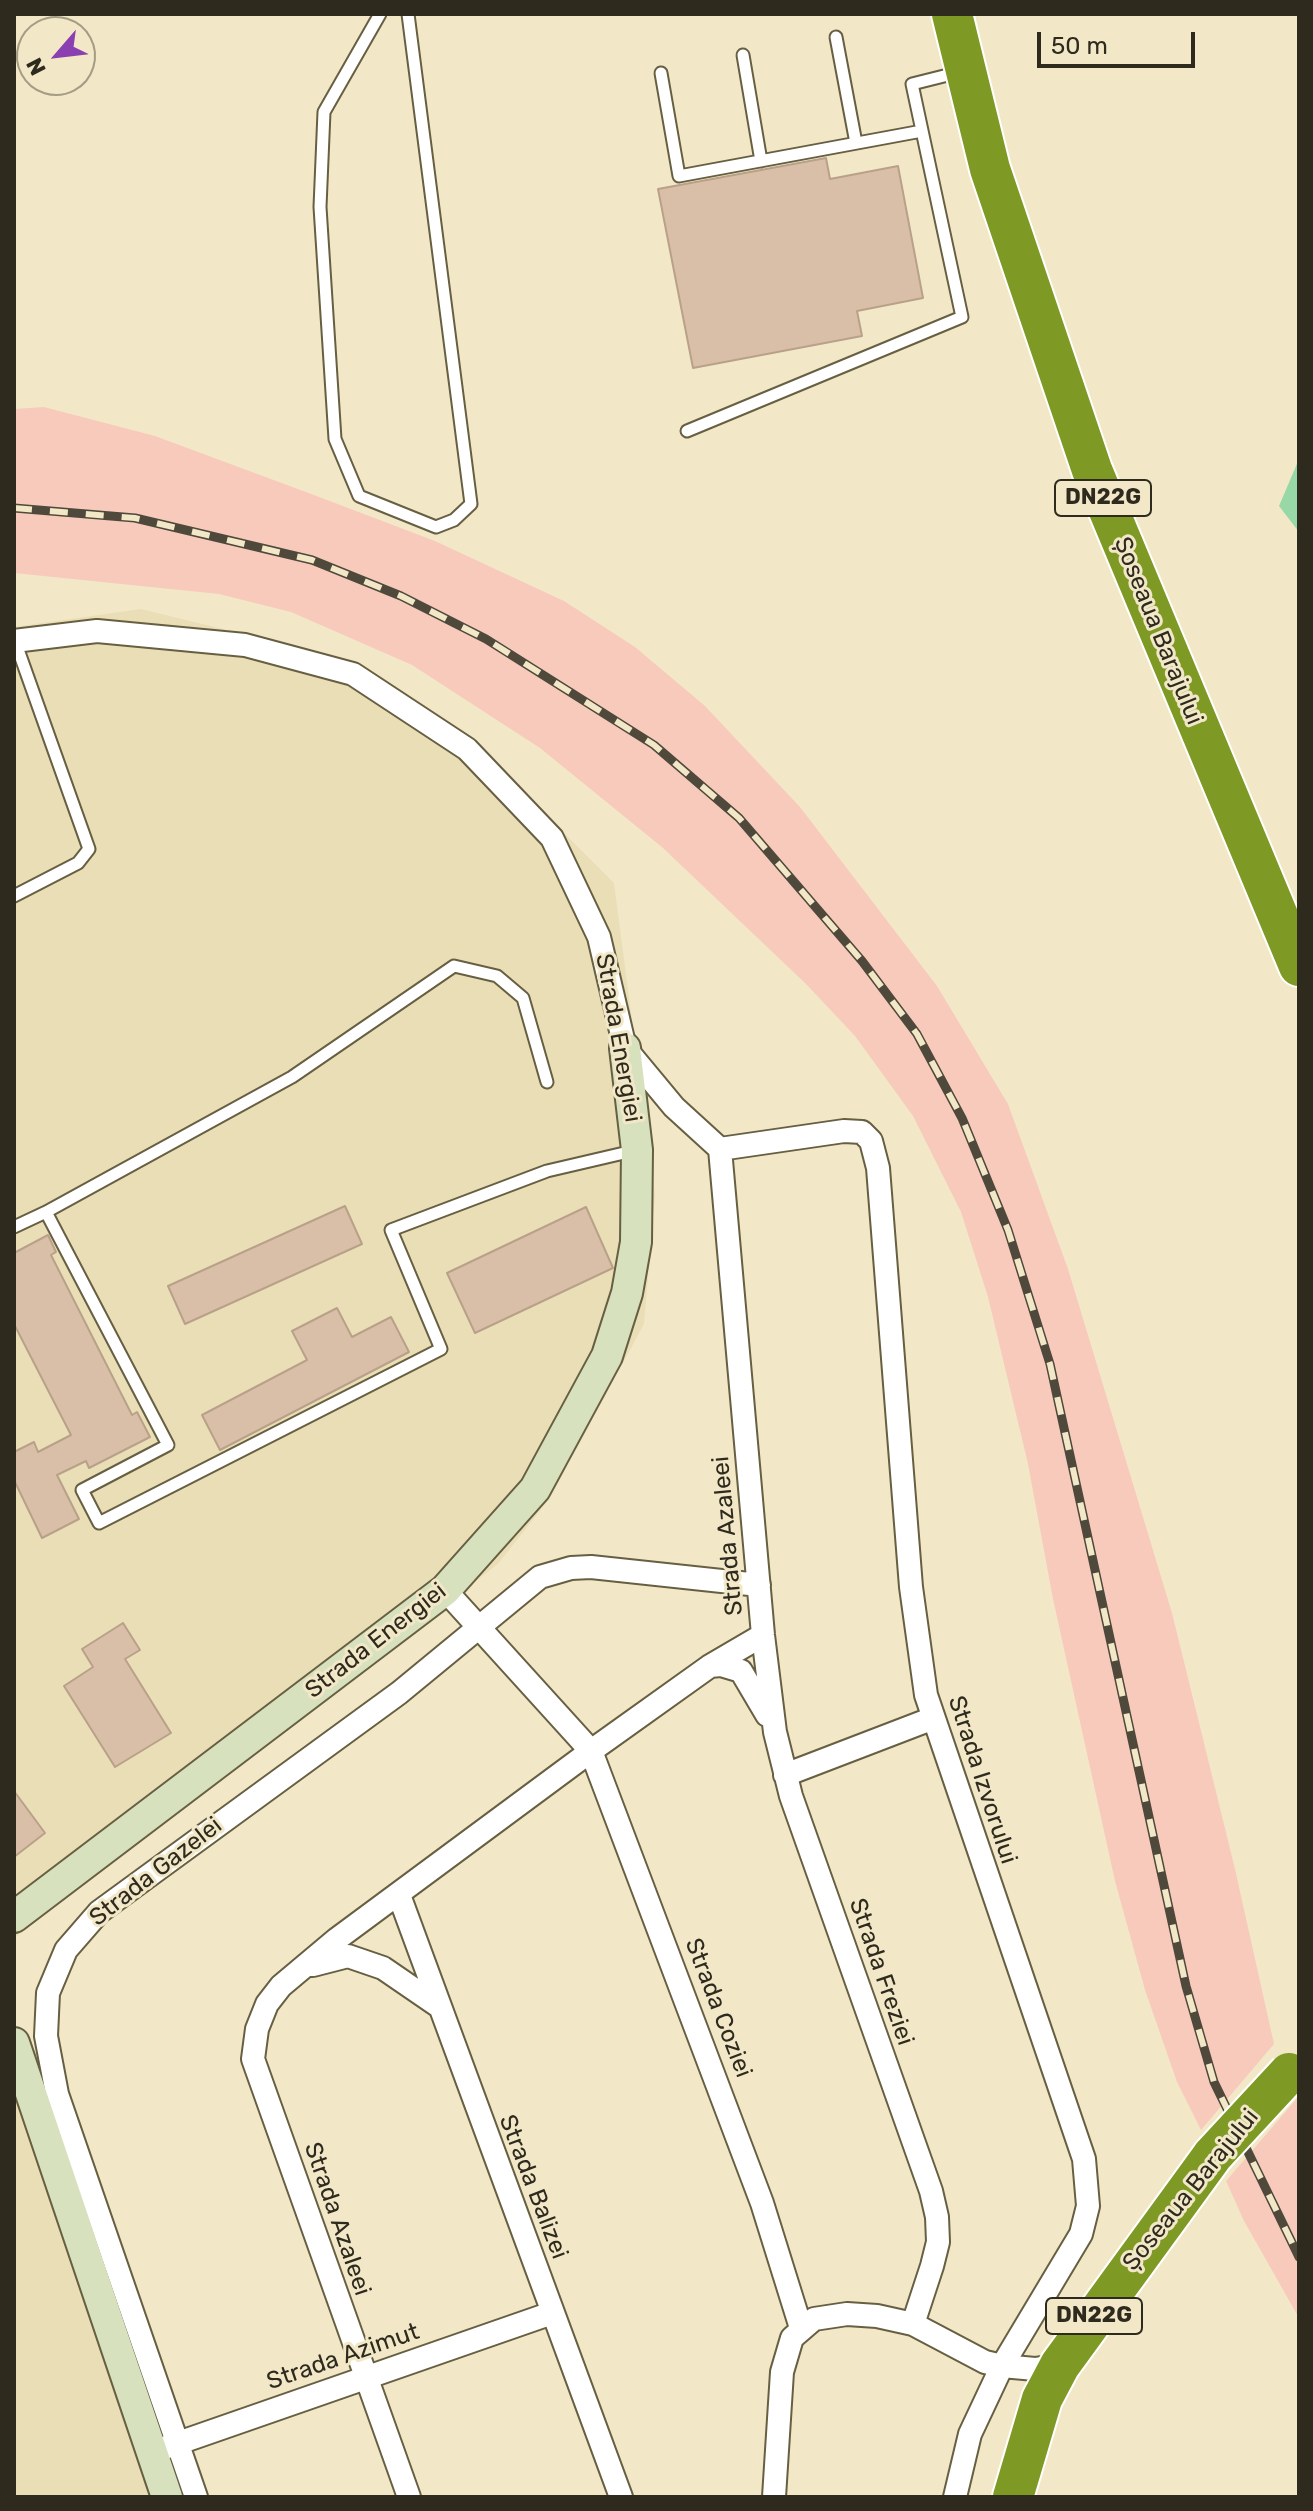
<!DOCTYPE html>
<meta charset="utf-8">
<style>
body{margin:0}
#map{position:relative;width:1313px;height:2511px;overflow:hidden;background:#f2e8c8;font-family:Rubik,sans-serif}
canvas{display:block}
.frame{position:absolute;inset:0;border:16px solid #2e2a1e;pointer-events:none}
.north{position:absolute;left:16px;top:16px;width:80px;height:80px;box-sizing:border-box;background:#f2e8c8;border:2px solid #a49c84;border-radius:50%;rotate:242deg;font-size:22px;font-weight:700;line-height:32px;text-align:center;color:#2e2a1e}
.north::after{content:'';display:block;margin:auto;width:28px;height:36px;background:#8b40b2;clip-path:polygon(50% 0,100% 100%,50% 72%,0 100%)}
.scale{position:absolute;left:1037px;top:32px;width:158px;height:36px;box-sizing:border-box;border:4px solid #2e2a1e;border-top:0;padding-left:10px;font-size:24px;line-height:28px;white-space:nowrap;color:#2e2a1e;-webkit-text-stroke:6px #f2e8c8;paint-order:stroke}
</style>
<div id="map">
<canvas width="1313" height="2511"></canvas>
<div class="frame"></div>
<div class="north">N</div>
<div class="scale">50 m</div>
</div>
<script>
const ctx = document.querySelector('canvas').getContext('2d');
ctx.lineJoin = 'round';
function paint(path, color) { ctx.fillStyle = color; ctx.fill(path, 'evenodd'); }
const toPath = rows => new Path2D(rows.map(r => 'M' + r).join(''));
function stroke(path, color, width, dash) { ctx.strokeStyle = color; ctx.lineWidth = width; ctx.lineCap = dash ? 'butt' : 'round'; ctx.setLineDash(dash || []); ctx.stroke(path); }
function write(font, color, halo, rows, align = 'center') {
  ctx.font = font + ' Rubik,sans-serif'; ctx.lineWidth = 6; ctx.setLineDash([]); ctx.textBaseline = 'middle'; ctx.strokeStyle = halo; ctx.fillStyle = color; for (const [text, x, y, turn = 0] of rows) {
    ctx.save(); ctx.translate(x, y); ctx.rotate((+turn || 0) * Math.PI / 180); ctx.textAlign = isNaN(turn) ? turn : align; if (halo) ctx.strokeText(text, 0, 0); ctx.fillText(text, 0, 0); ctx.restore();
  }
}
const built = toPath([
 [141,609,345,659,471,740,614,883,655,1195,644,1324,550,1498,498,1564,14,1938,14,627],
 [14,2064,164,2497,14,2497]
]);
const green = toPath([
 [44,407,155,436,314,495,435,541,564,601,635,647,705,706,800,807,937,986,1008,1104,1068,1269,1172,1613,1235,1869,1274,2044,1201,2130,1177,2082,1145,1990,1115,1881,1053,1599,1028,1464,988,1297,961,1212,913,1116,855,1036,806,984,663,848,540,748,412,665,291,612,219,594,14,573,14,409],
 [1299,2096,1299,2318,1244,2221,1226,2181]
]);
const water = toPath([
 [1299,459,1299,532,1279,506]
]);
const building = toPath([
 [826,158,830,179,898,166,923,298,857,311,862,336,693,368,658,189,826,158],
 [345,1206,362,1244,185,1324,168,1286,345,1206],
 [586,1207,613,1268,475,1333,447,1273,586,1207],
 [48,1235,56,1252,51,1255,132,1415,137,1412,150,1437,89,1468,86,1461,57,1475,79,1519,42,1538,14,1480,14,1452,34,1442,38,1452,71,1435,14,1324,14,1253,48,1235],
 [337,1308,352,1337,391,1317,409,1352,220,1450,202,1415,307,1360,292,1331,337,1308],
 [123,1623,140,1650,125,1659,171,1733,115,1767,64,1686,93,1667,82,1649,123,1623],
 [14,1791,45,1833,14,1857,14,1791]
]);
const lane = toPath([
 [380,14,324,112,320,207,335,439,359,496,436,527,454,520,471,504,408,14],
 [836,37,856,143],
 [743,55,761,161],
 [661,73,679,176,922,131],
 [687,431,962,317,912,84,960,72],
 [14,896,78,863,89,849,15,641],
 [46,1212,292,1077,454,966,497,976,523,998,547,1082],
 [14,1227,46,1212,168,1445,82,1490,99,1523,441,1349,391,1230,547,1171,637,1150]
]);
const street = toPath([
 [14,641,97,631,245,645,353,674,467,749,552,838,599,937,625,1048,674,1107,720,1149,763,1635,775,1732,791,1796,931,2191,937,2217,938,2242,932,2266,913,2324],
 [720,1149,844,1131,862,1132,871,1141,878,1168,911,1587,926,1695,1084,2159,1088,2206,1081,2234,1002,2366,970,2434,955,2497],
 [445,1590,591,1751,762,2203,801,2328],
 [710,1666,721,1665,741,1671,767,1715],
 [785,1775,931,1719],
 [399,1895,621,2497],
 [313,1965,348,1956,383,1968,437,2005],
 [164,2448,552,2313],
 [196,2497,57,2094,46,2036,48,1993,66,1950,99,1912,399,1693,540,1577,571,1568,591,1567,759,1585],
 [409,2497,253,2059,257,2029,267,2004,281,1986,337,1939,591,1751,710,1666,763,1635],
 [774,2497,782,2372,792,2338,814,2319,847,2314,877,2316,913,2324,985,2362,1002,2366,1035,2369,1060,2365]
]);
const secondary = toPath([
 [14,1917,445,1590,535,1489,607,1356,627,1293,636,1242,637,1150,625,1048],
 [14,2043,167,2497]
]);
const highway = toPath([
 [952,14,990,169,1092,470,1299,966],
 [1013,2497,1042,2399,1060,2365,1213,2155]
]);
const rail = toPath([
 [14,508,135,518,312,560,401,596,486,639,654,745,739,818,862,961,917,1034,962,1118,1008,1230,1050,1364,1186,1986,1214,2082,1299,2257]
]);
const highwayBridge = toPath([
 [1213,2155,1289,2073]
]);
const shields = [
 [1103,498,96],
 [1094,2316,96]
];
const shieldNames = [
 ["DN22G",1103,498],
 ["DN22G",1094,2316]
];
const streetNames = [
 ["Șoseaua Barajului",1158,631,68],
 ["Strada Energiei",618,1038,80],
 ["Strada Azaleei",728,1536,-95],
 ["Strada Energiei",376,1641,-38],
 ["Strada Izvorului",982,1780,72],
 ["Strada Gazelei",156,1872,-38],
 ["Strada Freziei",881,1972,71],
 ["Strada Coziei",718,2008,69],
 ["Strada Balizei",533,2187,69],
 ["Șoseaua Barajului",1191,2190,-51],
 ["Strada Azaleei",337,2219,71],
 ["Strada Azimut",343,2357,-19]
];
paint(built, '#eadeb7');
paint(green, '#f8cabc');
paint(water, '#98d8a6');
paint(building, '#d9bfa7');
stroke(building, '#b9a189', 2);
stroke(lane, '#675f42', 15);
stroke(street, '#675f42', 26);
stroke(secondary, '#675f42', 34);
stroke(highway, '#fff', 44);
stroke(lane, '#fff', 11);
stroke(street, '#fff', 22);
stroke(secondary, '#d8e1bd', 30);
stroke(highway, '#7e9a24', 40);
stroke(rail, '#4e493a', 9);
stroke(rail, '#f2e8c8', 6, [18]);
stroke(highwayBridge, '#fff', 44, []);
stroke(highwayBridge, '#7e9a24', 40);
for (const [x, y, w] of shields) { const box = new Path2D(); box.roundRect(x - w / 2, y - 18, w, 36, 6); ctx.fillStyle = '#f2e8c8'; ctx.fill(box); stroke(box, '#2e2a1e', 2); }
write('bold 22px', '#2e2a1e', null, shieldNames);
write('24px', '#2e2a1e', '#f2e8c8', streetNames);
</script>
